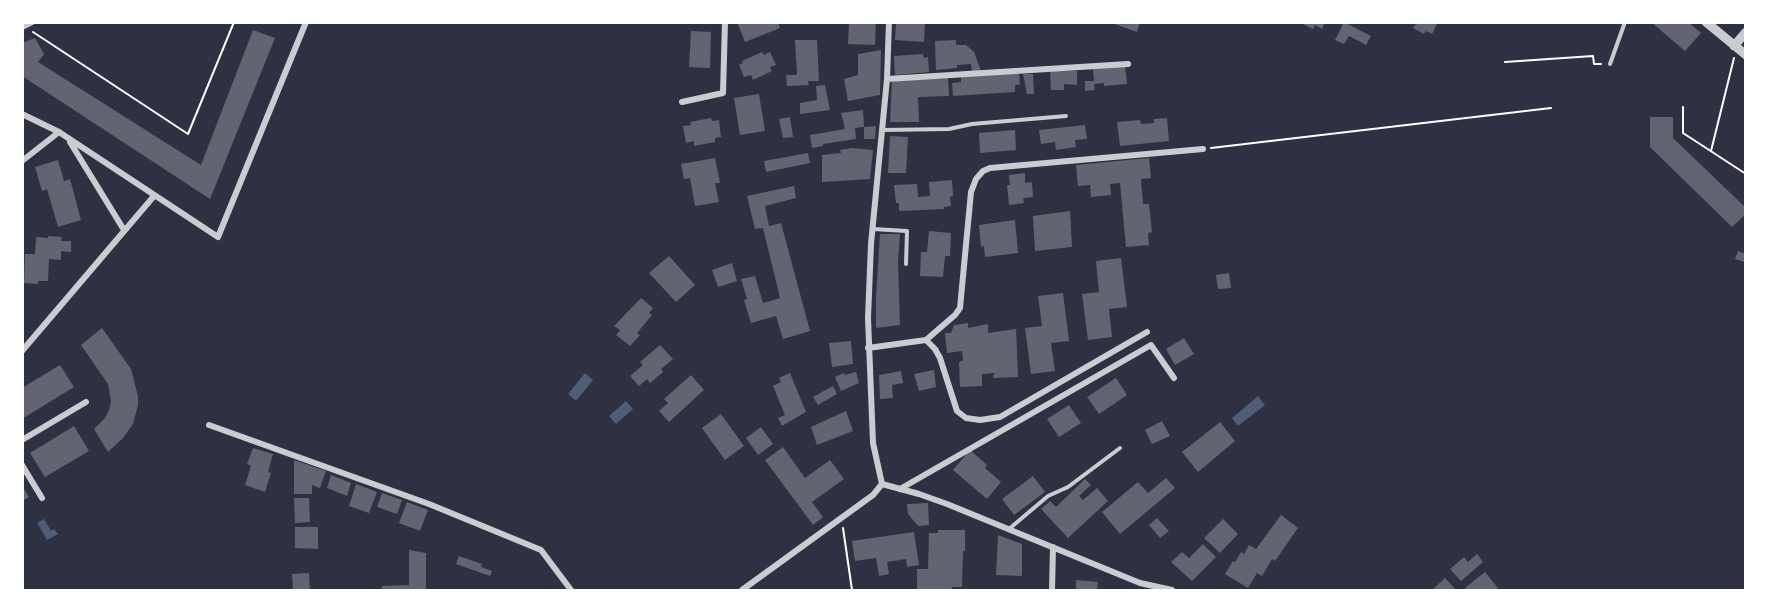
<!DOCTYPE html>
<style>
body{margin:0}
#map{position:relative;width:1768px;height:613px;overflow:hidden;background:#2d3142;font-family:Rubik,sans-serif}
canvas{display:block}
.frame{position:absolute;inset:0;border:24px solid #fff;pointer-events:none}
</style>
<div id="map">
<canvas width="1768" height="613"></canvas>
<div class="frame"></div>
</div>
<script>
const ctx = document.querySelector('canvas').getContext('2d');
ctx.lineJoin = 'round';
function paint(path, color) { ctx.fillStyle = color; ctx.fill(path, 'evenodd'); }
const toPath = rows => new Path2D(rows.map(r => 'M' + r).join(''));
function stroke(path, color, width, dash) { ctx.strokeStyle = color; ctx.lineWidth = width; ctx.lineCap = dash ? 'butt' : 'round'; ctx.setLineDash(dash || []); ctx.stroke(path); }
const water = toPath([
 [585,373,593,380,576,401,568,394],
 [1258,396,1265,405,1238,426,1232,418],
 [626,401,633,409,616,424,609,416],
 [44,519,51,531,54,529,58,534,47,540,37,523]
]);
const building = toPath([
 [737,22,778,22,780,28,745,42],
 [849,22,876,22,875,45,848,44],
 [896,22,925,22,924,42,895,40],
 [1109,22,1140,22,1137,32],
 [1299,22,1325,22,1322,29,1315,25,1313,29],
 [1344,22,1371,36,1366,45,1349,36,1344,44,1335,40],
 [1412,22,1438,22,1432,34,1426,31,1424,34,1413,28,1416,24],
 [1651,22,1688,22,1701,33,1685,51],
 [253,30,275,38,210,199,22,76,22,43,35,38,44,54,38,62,201,165],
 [691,31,711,32,710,68,689,67],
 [795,40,817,40,819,81,808,81,809,85,787,86,786,75,797,75],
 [956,40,956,45,966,45,974,52,981,71,972,72,971,64,957,65,957,68,936,70,935,41],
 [881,50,880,95,848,101,844,79,858,75,858,54],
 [762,52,764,55,770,52,776,65,770,67,772,71,753,80,751,75,744,77,739,65,743,63,742,61],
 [923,54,924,58,928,57,929,72,895,75,894,56],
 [1125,66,1127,84,1104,86,1104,83,1094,84,1095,90,1085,91,1085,81,1094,81,1093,69],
 [1050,71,1077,71,1077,85,1064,84,1064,90,1051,90],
 [1019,73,1020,85,1015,85,1015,92,953,96,952,83,961,82,961,77],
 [1023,74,1033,74,1034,94,1027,94],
 [948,78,949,96,918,97,919,122,890,122,892,81],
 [825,85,830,110,800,114,800,103,817,100,816,86],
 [759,94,765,131,740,135,734,98],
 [863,110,864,127,855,128,856,139,823,144,823,146,812,148,810,135,845,129,841,113],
 [790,117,793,137,783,138,779,119],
 [1650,117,1673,117,1673,138,1746,208,1746,214,1732,227,1650,147],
 [711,118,712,121,719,120,721,137,715,138,715,142,694,146,694,141,686,143,683,126,691,125,690,122],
 [1167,118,1169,141,1120,146,1117,122,1140,120,1141,124,1154,123,1154,119],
 [1085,125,1087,139,1075,140,1076,147,1056,150,1055,142,1041,144,1039,130],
 [876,126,875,139,864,139,864,127],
 [1015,130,1016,150,980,153,979,133],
 [890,136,908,137,906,173,888,173],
 [852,148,873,150,870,179,822,182,822,155,841,153,840,150],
 [808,153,810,163,766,172,764,161],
 [715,158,720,183,715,183,719,202,695,206,690,178,684,179,681,164],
 [1149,158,1151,178,1141,179,1143,204,1149,204,1152,232,1148,233,1149,245,1126,247,1120,183,1110,184,1111,195,1091,197,1090,185,1078,186,1076,165],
 [58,160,64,181,70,179,81,220,58,227,47,189,42,191,35,167],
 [1025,173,1025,183,1032,182,1033,197,1023,198,1024,203,1009,205,1007,185,1010,185,1009,175],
 [952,180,953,196,950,197,951,206,944,207,944,209,899,211,899,203,896,203,894,185,917,184,918,197,930,196,929,182],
 [794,186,796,198,765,206,769,226,781,223,810,331,783,339,776,316,751,323,744,300,747,299,741,279,755,276,763,303,780,298,763,228,755,229,747,196],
 [1070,211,1072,247,1035,251,1033,216],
 [1015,220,1018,253,985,257,984,246,981,247,979,225],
 [929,231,951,233,950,256,945,256,943,277,920,276,921,252,927,252],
 [880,234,900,234,898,262,900,325,876,328,876,298],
 [48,236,62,237,61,241,71,241,71,252,61,251,61,260,49,259,48,281,38,281,38,284,24,283,25,254,35,254,36,237,48,238],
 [1738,251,1746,254,1744,262,1735,259],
 [669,256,695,285,676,302,649,273],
 [1121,258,1127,307,1109,309,1112,337,1088,340,1082,294,1099,292,1096,261],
 [732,263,737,281,718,287,712,270],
 [1229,273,1231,288,1218,289,1216,275],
 [1063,293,1069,341,1051,343,1055,371,1031,374,1025,328,1042,326,1038,296],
 [641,298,653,308,649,313,652,315,637,333,640,335,630,346,616,335,620,330,614,326],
 [968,323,968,328,988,324,988,333,1016,329,1018,377,993,378,994,373,982,374,982,386,960,387,959,362,963,360,962,351,947,353,945,333,951,333,954,325],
 [102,328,131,369,138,396,138,405,133,424,123,438,108,452,94,429,105,418,109,410,111,401,108,384,81,345],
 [1184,338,1194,354,1175,365,1166,349],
 [851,341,853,364,832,367,829,343],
 [660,345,673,359,661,369,663,372,650,383,647,379,639,386,630,376,643,365,640,362],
 [60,365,74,387,22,419,22,388],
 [934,370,936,387,919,391,914,374],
 [901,371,903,383,892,385,893,398,880,399,879,375],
 [856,372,859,383,841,391,835,377,844,373,845,375],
 [790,373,806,412,782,426,778,418,785,415,773,386,781,382,779,378],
 [691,375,704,390,669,422,659,411,668,403,664,399],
 [1116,378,1127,395,1099,414,1087,397],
 [833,386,837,394,818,405,813,397],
 [1069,405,1081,423,1059,437,1047,419],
 [846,411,853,431,817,445,811,427],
 [721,414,744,446,725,460,702,428],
 [1162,421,1170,436,1152,444,1145,430],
 [1220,422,1235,441,1198,472,1182,452],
 [74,426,89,451,45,477,30,453],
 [761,427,773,444,758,455,746,438],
 [783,447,805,478,830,460,844,479,812,502,823,517,813,525,765,460],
 [253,448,273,454,268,472,271,473,265,492,245,485,251,466,247,464],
 [970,450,987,465,985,468,1001,482,987,499,953,470],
 [294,460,326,471,320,488,312,485,312,494,294,494],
 [331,475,351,483,347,496,327,488],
 [1033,476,1045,492,1014,515,1002,499],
 [1166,478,1175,488,1120,534,1102,512,1138,482,1148,493],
 [1085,479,1091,485,1079,496,1083,500,1097,488,1108,501,1068,538,1041,509,1050,501,1056,507],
 [356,484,377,492,369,513,349,506],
 [22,486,29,497,22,501],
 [382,493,402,500,397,514,377,507],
 [294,498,309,498,310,522,295,523],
 [407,502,428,510,420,531,399,523],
 [928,503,929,525,918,526,908,514,907,504],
 [1281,515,1298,528,1275,561,1272,559,1262,576,1257,573,1248,588,1225,574,1233,561,1235,562,1241,552,1244,554,1249,545,1256,549],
 [1157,518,1169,531,1160,538,1149,525],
 [1223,519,1238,534,1220,553,1204,538],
 [295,527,318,527,318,549,295,548],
 [938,530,965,530,965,551,963,551,962,587,952,587,952,590,917,590,917,569,928,569,929,533,938,533],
 [914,532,919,565,907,567,906,559,887,562,889,574,879,576,876,558,855,561,852,541],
 [998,535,1022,544,1022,576,996,575],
 [1203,544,1216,557,1192,581,1171,562,1182,552,1189,558],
 [409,550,426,553,426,590,382,590,382,586,409,585],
 [1477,554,1483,562,1461,581,1450,569,1464,557,1468,562],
 [459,556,482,564,481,567,492,571,490,576,456,564],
 [1485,572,1498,588,1494,590,1467,590,1465,588],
 [309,573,310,590,293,590,292,574],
 [1445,578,1456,590,1432,590],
 [1076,580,1098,582,1097,590,1076,590]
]);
const path = toPath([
 [33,32,188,134,234,22],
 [1505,62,1593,56,1594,64,1601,64],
 [1683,107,1683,133,1746,174],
 [1211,148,1551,108],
 [1711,151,1734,58],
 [843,528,852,590]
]);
const service = toPath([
 [1610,64,1625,22],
 [883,130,949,129,972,124,1066,116],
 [873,229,907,231,906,264],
 [1009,529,1048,496,1068,487,1120,448]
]);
const minor = toPath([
 [22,27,32,22],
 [887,79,1128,64],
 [682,102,723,93,725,22],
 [22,114,59,132,218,237,306,22],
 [70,142,124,230],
 [22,161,59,132],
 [926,340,955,315,960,308,971,192,976,179,983,171,990,168,1203,149],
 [926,340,935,349,940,358,957,411,966,418,980,420,1000,417,1147,332],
 [868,348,926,340],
 [22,351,154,196],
 [209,425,429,504,541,550,571,590],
 [22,440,86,402],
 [22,465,42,498],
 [882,484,873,443,868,318,871,244,887,79,889,22],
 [900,489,1151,345,1174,378],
 [742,590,873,495,882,484,919,494,947,504,1140,583,1172,590],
 [1052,590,1053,547]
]);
const tertiary = toPath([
 [1706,22,1746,55],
 [1734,46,1746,32]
]);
paint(water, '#4f5d75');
paint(building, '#626471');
stroke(path, '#fff', 2);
stroke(service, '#caccd0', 4);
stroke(minor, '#caccd0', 6);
stroke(tertiary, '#caccd0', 9);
</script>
